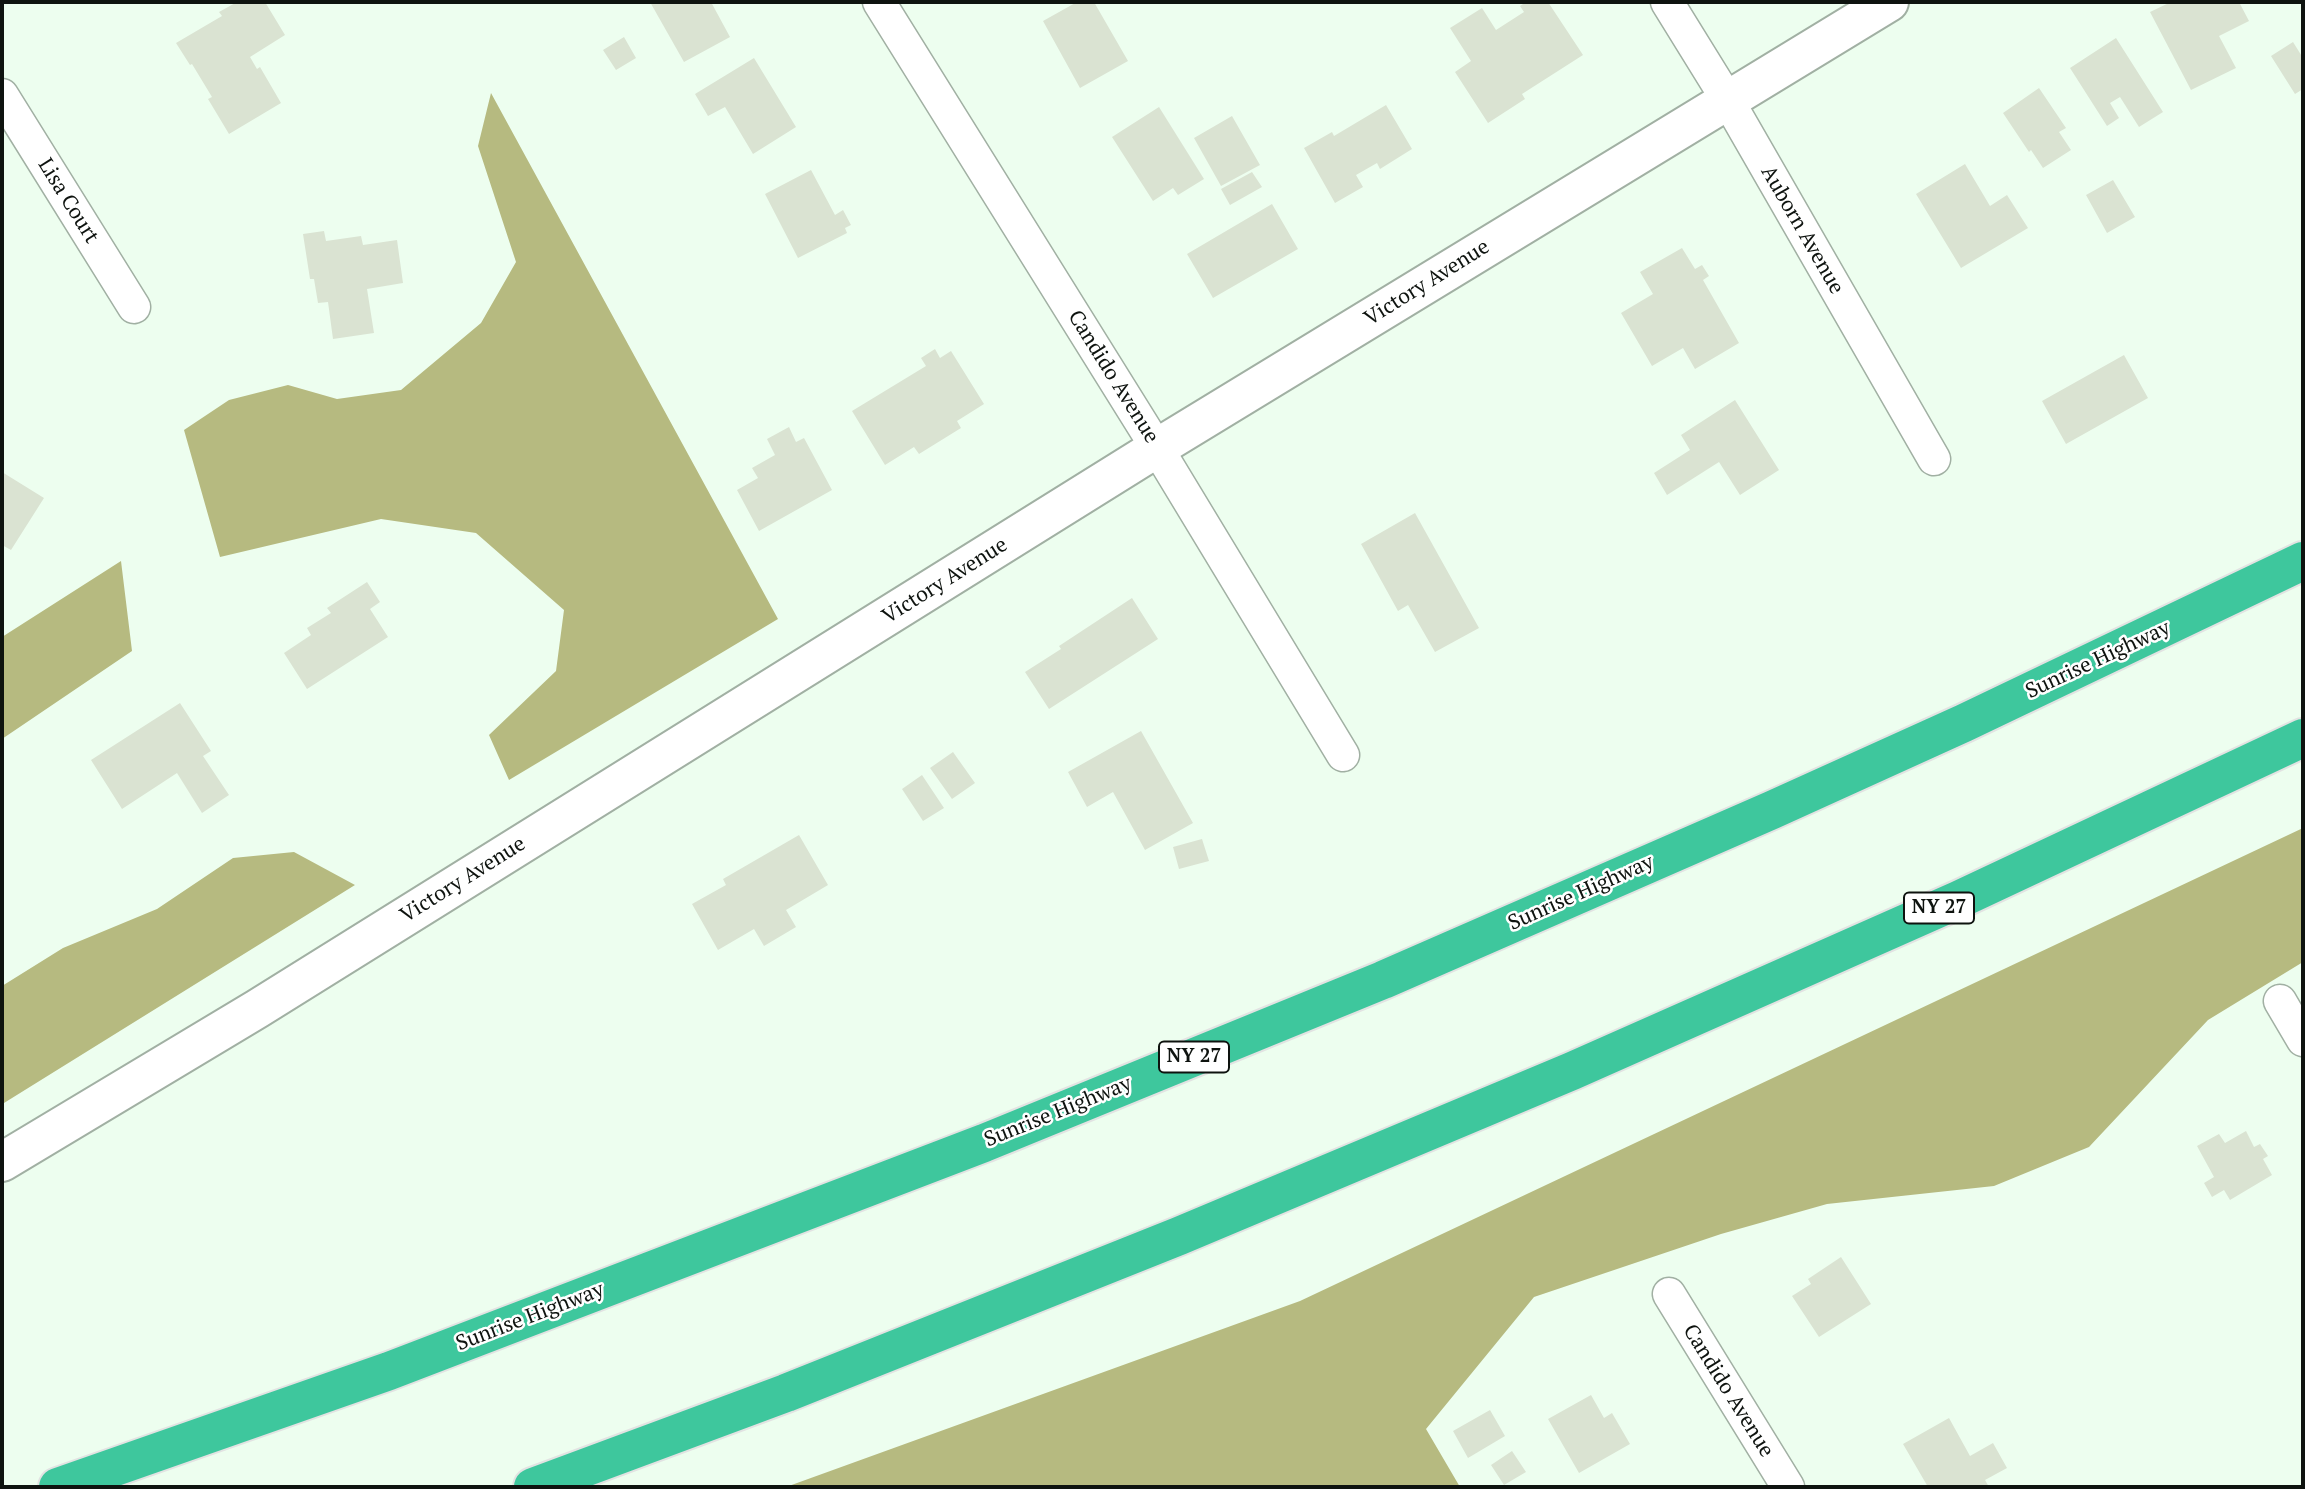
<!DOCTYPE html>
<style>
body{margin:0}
#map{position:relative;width:2305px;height:1489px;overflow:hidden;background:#edfeef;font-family:"PT Serif",serif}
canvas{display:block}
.frame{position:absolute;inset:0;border:4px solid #0e130f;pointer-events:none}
</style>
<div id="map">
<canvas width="2305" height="1489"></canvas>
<div class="frame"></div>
</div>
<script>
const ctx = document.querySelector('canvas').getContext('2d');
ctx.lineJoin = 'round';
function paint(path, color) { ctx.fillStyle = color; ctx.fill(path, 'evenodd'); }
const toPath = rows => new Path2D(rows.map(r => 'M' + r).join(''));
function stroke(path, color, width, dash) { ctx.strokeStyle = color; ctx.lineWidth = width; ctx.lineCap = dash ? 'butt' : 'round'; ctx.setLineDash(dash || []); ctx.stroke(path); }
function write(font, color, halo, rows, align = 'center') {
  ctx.font = font + ' "PT Serif",serif'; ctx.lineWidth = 5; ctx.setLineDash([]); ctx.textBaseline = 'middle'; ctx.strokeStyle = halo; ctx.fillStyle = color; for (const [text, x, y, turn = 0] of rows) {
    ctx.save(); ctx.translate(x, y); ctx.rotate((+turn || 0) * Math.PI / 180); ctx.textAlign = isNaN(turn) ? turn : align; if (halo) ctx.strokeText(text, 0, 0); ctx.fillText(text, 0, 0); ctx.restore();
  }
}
const forest = toPath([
 [491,93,778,619,509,780,489,735,556,671,564,610,476,533,381,519,220,557,184,430,229,400,288,385,337,399,401,390,481,323,516,262,478,146],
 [121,561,132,651,2,739,2,637],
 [2303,828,2303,962,2208,1020,2089,1147,1994,1186,1827,1204,1721,1234,1534,1297,1426,1429,1460,1487,786,1487,1300,1301],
 [294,852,355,885,4,1103,2,1100,2,986,63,948,157,909,233,858]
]);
const building = toPath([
 [237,2,265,2,285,35,250,57,257,69,260,67,281,103,229,134,208,99,212,97,192,64,190,65,176,43,222,16,219,12],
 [650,2,711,2,730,37,684,62],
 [1077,2,1094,2,1128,61,1080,88,1043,21],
 [1526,2,1548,2,1583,55,1522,94,1525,99,1488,123,1455,72,1471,61,1450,28,1482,8,1496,30,1524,12,1520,6],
 [2171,2,2239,2,2249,21,2219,36,2236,68,2191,90,2150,12],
 [624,37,636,58,616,70,603,50],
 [2116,38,2163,112,2139,127,2120,97,2110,103,2119,118,2107,126,2070,68],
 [2293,42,2303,58,2303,89,2295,94,2271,56],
 [754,58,796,127,753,154,725,107,708,116,695,94],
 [2039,88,2066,128,2059,132,2071,150,2043,168,2031,150,2029,152,2003,113],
 [1386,105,1412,149,1380,169,1377,163,1356,175,1363,187,1335,203,1304,148,1332,132,1334,136],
 [1159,107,1204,179,1178,195,1173,188,1153,201,1112,137],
 [1232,116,1260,165,1221,186,1194,138],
 [1965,164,1990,206,2007,195,2028,228,1961,268,1916,194],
 [811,170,835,215,843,210,851,225,845,228,847,233,798,258,765,194],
 [1252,172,1262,187,1230,205,1221,189],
 [2113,180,2135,217,2107,233,2086,195],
 [1272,204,1298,249,1213,298,1187,254],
 [324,231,326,241,361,236,363,245,397,240,403,283,367,289,374,333,333,339,328,302,318,303,314,279,310,279,303,234],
 [1682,248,1695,269,1702,265,1709,276,1703,280,1739,343,1695,369,1683,348,1652,366,1621,313,1653,294,1640,272],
 [935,349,940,358,951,351,984,404,957,421,961,428,919,454,914,447,885,465,852,411,926,366,921,358],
 [2124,355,2148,398,2066,444,2042,401],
 [1735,400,1779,470,1740,495,1719,462,1667,495,1654,473,1690,450,1681,435],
 [789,427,796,442,804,438,832,490,759,531,737,490,758,478,752,468,775,455,767,439],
 [2,472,44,498,11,550,2,545],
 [1415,513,1479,628,1435,652,1408,605,1398,611,1361,544],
 [367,582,380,602,370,609,388,637,307,689,284,653,311,635,307,628,331,613,327,608],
 [1132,598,1158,639,1049,709,1025,672,1061,649,1059,646],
 [180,703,211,751,203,756,229,795,202,813,177,773,122,809,91,760],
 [1141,731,1193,823,1145,850,1113,792,1087,807,1068,772],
 [953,752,975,783,952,799,930,768],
 [922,775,944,808,923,821,902,789],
 [799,835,828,885,786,910,796,927,764,946,754,929,718,950,692,904,726,885,723,879],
 [1202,839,1209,861,1179,869,1173,847],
 [2246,1131,2254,1147,2260,1144,2268,1156,2263,1159,2272,1175,2230,1200,2224,1190,2212,1197,2204,1183,2214,1177,2197,1146,2219,1134,2225,1143],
 [1841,1257,1871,1304,1819,1337,1792,1296,1811,1284,1808,1279],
 [1591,1395,1604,1418,1612,1413,1630,1444,1579,1473,1548,1419],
 [1490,1410,1505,1436,1468,1458,1453,1431],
 [1949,1418,1970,1456,1993,1443,2007,1468,1985,1480,1989,1487,1928,1487,1903,1444],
 [1512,1451,1526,1472,1504,1485,1491,1465]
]);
const street = toPath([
 [879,2,1157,448,1343,755],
 [1667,2,1727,99,1934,459],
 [2,95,134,307],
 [2280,1001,2303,1040],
 [1669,1294,1788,1487]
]);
const secondary = toPath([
 [2,1162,257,1009,1157,448,1889,2]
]);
const highway = toPath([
 [58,1487,389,1371,788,1218,984,1143,1383,980,1772,810,1964,723,2303,561],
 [533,1487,786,1393,1179,1236,1572,1071,1958,900,2303,738]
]);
const shields = [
 [1939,908,70],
 [1194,1057,70]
];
const shieldNames = [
 ["NY 27",1939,908],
 ["NY 27",1194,1057]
];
const streetNames = [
 ["Lisa Court",68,201,58],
 ["Auborn Avenue",1802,230,60],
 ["Victory Avenue",1427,283,-32],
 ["Candido Avenue",1113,377,58],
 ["Victory Avenue",945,581,-32],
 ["Sunrise Highway",2098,660,-25],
 ["Victory Avenue",463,880,-32],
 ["Sunrise Highway",1581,893,-24],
 ["Sunrise Highway",1058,1112,-22],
 ["Sunrise Highway",530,1317,-21],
 ["Candido Avenue",1728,1391,58]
];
paint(forest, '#b6ba80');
paint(building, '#dae3d2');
stroke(street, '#a1b0a3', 35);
stroke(secondary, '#a1b0a3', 42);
stroke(highway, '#e2e3e2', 42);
stroke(street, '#fff', 32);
stroke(secondary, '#fff', 38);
stroke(highway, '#3ec79d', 38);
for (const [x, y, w] of shields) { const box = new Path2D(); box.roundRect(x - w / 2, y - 15.5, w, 31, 5); ctx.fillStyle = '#fff'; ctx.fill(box); stroke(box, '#0e130f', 2); }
write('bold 19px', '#0e130f', null, shieldNames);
write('21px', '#0e130f', '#fff', streetNames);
</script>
